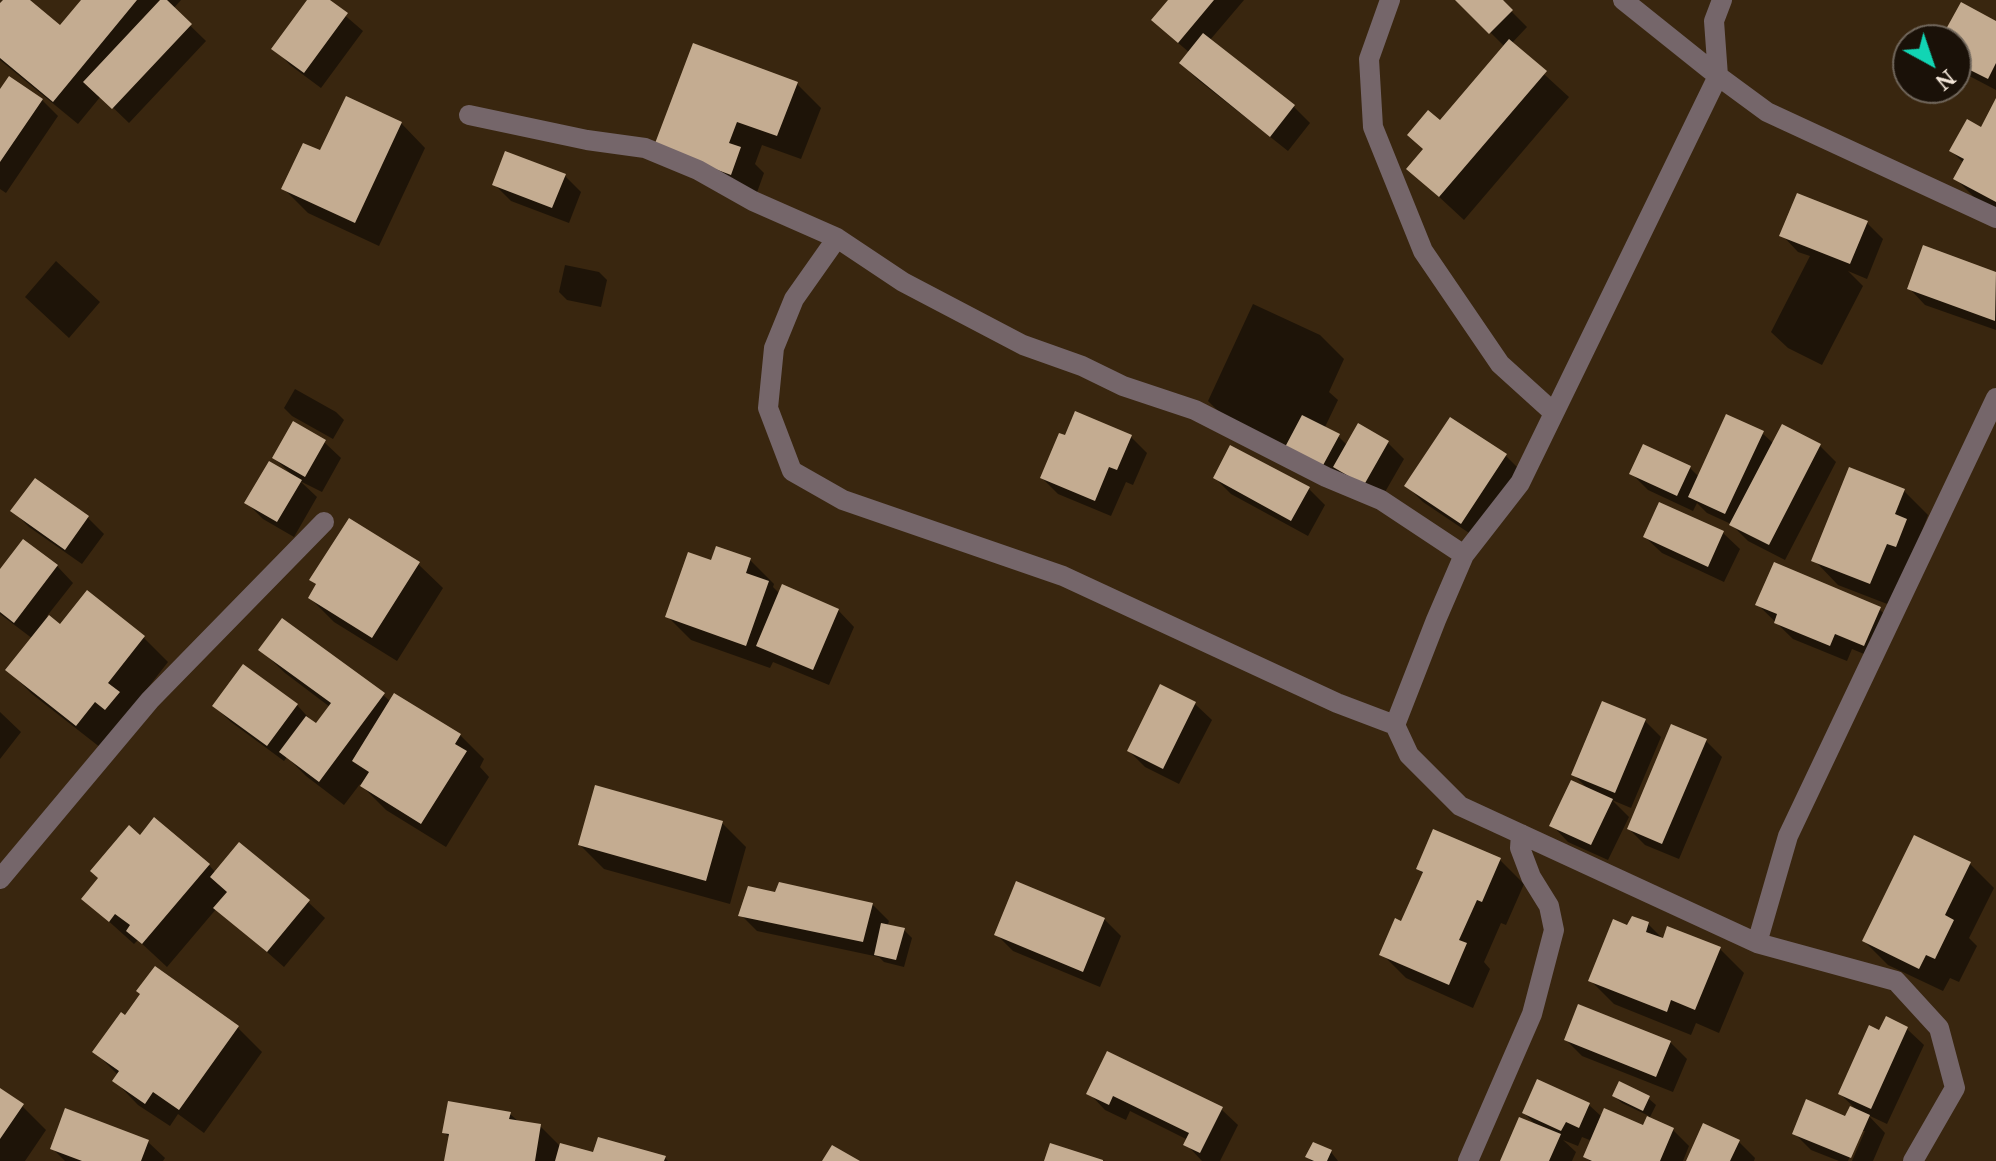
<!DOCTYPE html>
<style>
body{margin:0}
#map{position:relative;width:1996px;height:1161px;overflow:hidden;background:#39260f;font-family:"Noto Serif",serif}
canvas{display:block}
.north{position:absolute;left:1892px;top:24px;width:80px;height:80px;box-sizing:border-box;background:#1a1108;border:2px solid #70665b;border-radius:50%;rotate:140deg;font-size:22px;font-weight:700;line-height:32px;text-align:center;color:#f2e5d7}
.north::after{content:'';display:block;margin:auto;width:28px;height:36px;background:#11d5b4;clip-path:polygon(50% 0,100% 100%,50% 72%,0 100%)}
</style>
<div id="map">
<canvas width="1996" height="1161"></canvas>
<div class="north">N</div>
</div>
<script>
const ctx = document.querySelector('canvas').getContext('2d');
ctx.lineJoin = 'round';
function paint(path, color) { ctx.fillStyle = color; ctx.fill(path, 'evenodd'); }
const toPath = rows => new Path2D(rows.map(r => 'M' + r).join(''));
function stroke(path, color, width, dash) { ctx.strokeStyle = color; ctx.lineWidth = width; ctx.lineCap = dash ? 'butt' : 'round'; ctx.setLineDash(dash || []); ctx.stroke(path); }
const shadow = toPath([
 [5,0,27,0,61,27,83,0,181,0,173,9,206,41,129,123,101,96,78,124,0,60,0,7],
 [309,0,327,0,363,31,321,88,290,65,274,48],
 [1170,0,1244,0,1210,40,1294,107,1310,123,1288,151,1197,79,1181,63,1190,53,1170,36],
 [1458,0,1500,0,1527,27,1511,44,1569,97,1464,220,1409,169,1425,150,1440,123,1505,47],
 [1996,23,1996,90,1956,69,1956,40,1943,40],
 [797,84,821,108,801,159,762,145,755,164,764,173,755,198,656,145],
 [0,93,42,100,58,116,6,193,0,189],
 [1996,103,1996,212,1980,203,1956,179,1964,163,1951,151,1982,129],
 [401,123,425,148,379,246,308,213,284,189,321,153],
 [565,176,581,192,569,223,511,201,494,184],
 [1867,223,1883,239,1867,279,1848,271,1863,286,1822,365,1788,348,1771,332,1810,256,1798,252,1782,235],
 [1924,248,1996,274,1996,330,1925,305,1909,288],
 [56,261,100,302,69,338,25,297],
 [565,265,599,272,607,280,601,307,567,300,559,292],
 [1253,304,1320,335,1344,359,1329,392,1338,400,1324,429,1338,436,1348,446,1388,443,1404,459,1381,499,1232,425,1208,401],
 [295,389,336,412,344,420,333,439,292,416,284,408],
 [1450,419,1506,456,1522,472,1478,539,1423,502,1407,486],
 [1762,433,1774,444,1820,446,1836,462,1785,560,1748,541,1731,524,1707,513,1697,503,1693,511,1648,490,1632,474,1690,468,1699,477],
 [1131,437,1147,453,1133,485,1126,482,1111,516,1058,494,1042,478],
 [324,442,341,458,322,492,300,481,317,497,294,537,263,519,247,503,290,473,274,458],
 [1215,478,1308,488,1325,505,1308,536,1231,494],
 [35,480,88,518,104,534,82,564,29,527,13,511],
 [1904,491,1928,515,1895,607,1838,585,1814,560],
 [1723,533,1740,549,1724,582,1662,553,1645,537],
 [750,560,774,584,773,587,780,594,838,610,854,627,829,685,773,662,770,668,691,640,667,616,712,563],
 [418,564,443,588,397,661,334,622,310,598],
 [57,566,73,583,47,616,61,627,87,593,144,638,168,662,101,748,32,694,8,670,33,639,0,614,0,572],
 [1757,604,1879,609,1896,625,1881,661,1852,649,1847,661,1793,639],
 [260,649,383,695,391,702,460,735,484,759,480,767,489,777,446,847,386,810,360,784,344,805,306,776,287,757,284,761,231,722,214,706,243,666,297,705,316,726,330,707,285,673],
 [1161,687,1195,704,1212,720,1179,784,1145,767,1129,751],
 [0,712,21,732,0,759],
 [1645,721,1661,737,1631,808,1612,800,1629,817,1608,860,1568,842,1552,825,1588,789,1573,774],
 [1705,740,1722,757,1679,859,1645,845,1629,829],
 [722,823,746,847,730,904,604,869,580,845],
 [140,837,209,865,216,873,308,902,325,918,284,967,217,908,167,967,138,940,134,944,84,899],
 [1500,860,1524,884,1506,925,1501,923,1484,962,1490,969,1473,1008,1406,978,1382,954,1402,923,1424,875,1418,868],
 [1969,863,1994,888,1969,938,1977,946,1959,982,1950,978,1943,991,1888,965,1864,941],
 [777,894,872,904,889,921,887,927,904,930,912,938,904,967,884,962,879,957,757,931,741,915],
 [1104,919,1121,936,1100,987,1013,951,996,934],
 [1648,924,1664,940,1720,949,1744,973,1719,1033,1696,1023,1691,1035,1614,1004,1590,980,1628,927],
 [126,1017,238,1028,262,1052,204,1133,178,1114,170,1126,138,1105,114,1080,118,1075,95,1052],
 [1887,1019,1907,1029,1924,1045,1887,1124,1868,1115,1885,1133,1873,1161,1852,1161,1865,1131,1861,1131,1848,1161,1839,1161,1811,1150,1794,1133,1859,1112,1840,1094],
 [1566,1040,1670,1042,1687,1059,1673,1092,1582,1056],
 [1108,1054,1221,1109,1238,1125,1220,1161,1202,1161,1186,1144,1188,1140,1130,1111,1126,1120,1105,1110,1089,1093],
 [0,1091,22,1106,46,1130,25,1161,0,1161],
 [1614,1096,1648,1098,1656,1105,1649,1119,1673,1130,1689,1146,1683,1161,1590,1161,1585,1156,1592,1141,1582,1137,1578,1146,1563,1140,1576,1152,1572,1161,1502,1161,1538,1127,1524,1113,1589,1105,1602,1117,1644,1128,1649,1116,1622,1103],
 [510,1114,520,1123,540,1126,561,1147,594,1155,665,1158,668,1161,446,1161,450,1138,444,1132],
 [148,1142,165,1158,163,1161,65,1161,52,1148],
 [1739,1142,1755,1158,1754,1161,1688,1161],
 [1331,1152,1338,1161,1311,1161,1308,1157]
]);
const building = toPath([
 [3,0,30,0,60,25,81,0,137,0,53,102,0,58,0,3],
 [160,0,167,0,192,24,112,109,83,82],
 [307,0,330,0,348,13,304,73,271,49],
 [1168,0,1214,0,1178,43,1151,20],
 [1455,0,1503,0,1513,10,1489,34],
 [1961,2,1996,21,1996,63,1988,79,1956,63,1956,40,1940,40],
 [1203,33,1295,105,1270,137,1179,63],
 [1509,39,1547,71,1439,197,1406,169,1423,149,1407,135,1428,110,1440,120],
 [693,43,798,82,777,136,737,122,729,143,741,147,731,175,654,146],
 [9,76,43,99,0,162,0,89],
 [346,96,402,122,355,223,281,189,303,143,320,150],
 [1996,98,1996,202,1953,179,1964,159,1949,151,1967,119,1981,127],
 [505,151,566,174,552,208,492,185],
 [1797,193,1868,221,1850,264,1779,236],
 [1923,245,1996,272,1995,321,1907,289],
 [1075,411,1132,435,1117,470,1109,467,1095,501,1040,478,1059,433,1065,435],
 [1726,414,1764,431,1725,514,1688,497],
 [1302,415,1340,434,1321,469,1284,449],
 [1450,417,1507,454,1461,524,1404,486],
 [293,421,326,440,305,477,272,458],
 [1358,423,1389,441,1364,485,1333,467],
 [1782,424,1821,444,1769,545,1729,525],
 [1643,444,1691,466,1677,496,1629,474],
 [1230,445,1310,487,1291,521,1213,478],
 [269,461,302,480,277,522,244,503],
 [1849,467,1905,489,1895,514,1907,519,1896,547,1887,544,1870,584,1811,561],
 [35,478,89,516,65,550,10,511],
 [1659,502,1724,531,1708,567,1643,537],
 [349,518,420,562,372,638,308,598,316,584,309,580],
 [23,539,58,565,14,623,0,612,0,569],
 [716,546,751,558,746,573,769,581,746,646,665,617,688,552,711,560],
 [1774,562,1881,607,1864,646,1835,634,1830,646,1774,623,1777,614,1755,605],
 [782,584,839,609,813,670,756,646],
 [87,590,145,636,108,683,120,692,105,710,95,702,76,726,5,670,49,615,60,624],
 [282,618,385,693,319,782,279,752,306,716,316,723,331,703,258,650],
 [243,664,298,704,267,746,212,706],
 [1160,684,1196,702,1163,769,1127,751],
 [394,693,461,734,455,744,467,751,421,824,360,786,369,772,352,761],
 [1602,701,1646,719,1615,793,1571,775],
 [1671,724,1707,739,1662,844,1627,829],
 [1571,780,1613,799,1591,845,1549,826],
 [595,785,723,821,706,881,578,845],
 [154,817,210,864,142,944,126,931,130,925,115,914,109,922,81,899,98,878,90,871,129,825,140,835],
 [1433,829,1501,858,1482,902,1477,900,1459,940,1467,943,1449,985,1379,955,1395,918,1401,921,1423,872,1416,869],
 [1914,835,1971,862,1945,915,1954,920,1935,959,1926,955,1919,969,1862,941],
 [239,842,310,900,267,952,213,908,227,892,210,877],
 [1016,881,1105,918,1083,972,994,935],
 [779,882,873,903,863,942,738,916,748,886,775,892],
 [1632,916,1649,922,1646,932,1663,938,1667,926,1721,947,1695,1010,1671,1000,1667,1012,1588,981,1613,919,1627,925],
 [881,923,905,928,896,960,874,955],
 [155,966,239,1026,179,1110,153,1092,145,1104,112,1081,119,1071,92,1052,121,1012,125,1015,140,994,136,991],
 [1578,1004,1671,1041,1656,1077,1564,1040],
 [1886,1016,1908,1027,1871,1109,1838,1094,1869,1025,1879,1030],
 [1107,1051,1223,1107,1200,1153,1183,1145,1189,1133,1113,1096,1109,1105,1086,1094],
 [1537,1079,1590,1103,1579,1128,1566,1122,1561,1131,1522,1113],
 [1619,1081,1650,1096,1643,1111,1612,1096],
 [0,1088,24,1104,0,1139],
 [1806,1099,1845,1116,1850,1106,1870,1115,1851,1158,1792,1134],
 [448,1101,511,1112,509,1119,541,1124,535,1161,444,1161,449,1134,442,1133],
 [65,1108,149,1140,141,1161,82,1161,50,1149],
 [1604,1108,1643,1125,1647,1116,1674,1128,1660,1161,1592,1161,1583,1157],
 [1519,1117,1561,1134,1549,1161,1500,1161],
 [1703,1123,1740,1140,1730,1161,1686,1161],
 [598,1137,666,1156,664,1161,555,1161,560,1143,593,1152],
 [1313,1142,1332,1150,1327,1161,1314,1161,1305,1157],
 [1050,1143,1103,1160,1103,1161,1044,1161],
 [832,1145,860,1161,822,1161]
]);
const street = toPath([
 [1390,0,1369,59,1373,127,1423,251,1500,364,1553,412],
 [1722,0,1714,21,1718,76,1767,112,1996,218],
 [469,115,587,140,645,148,698,170,753,201,837,238,903,282,1023,345,1082,366,1123,386,1195,410,1326,477,1381,500,1464,555,1436,620,1395,725,1409,755,1460,806,1757,943],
 [837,238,794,299,774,348,768,408,792,471,843,500,1063,576,1337,703,1395,725],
 [1464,555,1520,483,1718,76,1623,0],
 [0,879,150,700,324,522],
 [1468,1161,1532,1014,1554,930,1549,906,1531,877,1520,848,1521,834],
 [1913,1161,1955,1088,1939,1028,1896,981,1757,943,1788,836,1996,398]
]);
paint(shadow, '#0007');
paint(building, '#c4ac91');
stroke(street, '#75666a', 20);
</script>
